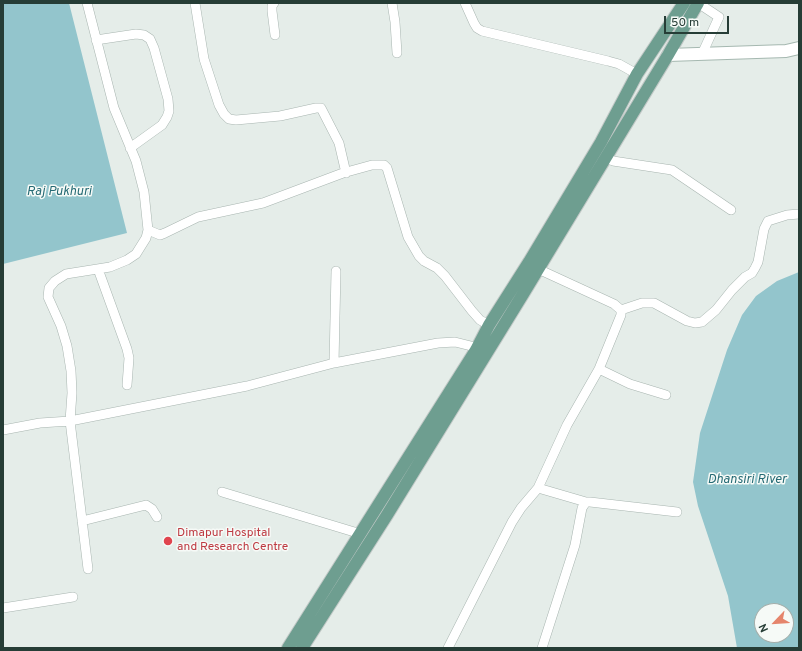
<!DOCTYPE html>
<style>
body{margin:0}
#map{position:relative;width:802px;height:651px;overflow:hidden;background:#e5ede9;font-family:Overpass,sans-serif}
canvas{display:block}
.frame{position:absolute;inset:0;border:4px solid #263d36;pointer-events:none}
.north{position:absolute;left:754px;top:603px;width:40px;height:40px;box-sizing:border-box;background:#f6faf7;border:1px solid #a3aeaa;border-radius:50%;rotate:245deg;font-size:11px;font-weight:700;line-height:16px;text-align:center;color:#263d36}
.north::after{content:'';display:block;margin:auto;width:14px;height:18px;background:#e5856c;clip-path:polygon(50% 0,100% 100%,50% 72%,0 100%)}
.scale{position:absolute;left:664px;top:16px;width:65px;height:18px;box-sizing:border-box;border:2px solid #263d36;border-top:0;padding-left:5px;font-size:12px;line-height:14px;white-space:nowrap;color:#263d36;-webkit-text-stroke:3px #f6faf7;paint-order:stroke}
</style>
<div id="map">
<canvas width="802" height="651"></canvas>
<div class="frame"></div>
<div class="north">N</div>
<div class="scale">50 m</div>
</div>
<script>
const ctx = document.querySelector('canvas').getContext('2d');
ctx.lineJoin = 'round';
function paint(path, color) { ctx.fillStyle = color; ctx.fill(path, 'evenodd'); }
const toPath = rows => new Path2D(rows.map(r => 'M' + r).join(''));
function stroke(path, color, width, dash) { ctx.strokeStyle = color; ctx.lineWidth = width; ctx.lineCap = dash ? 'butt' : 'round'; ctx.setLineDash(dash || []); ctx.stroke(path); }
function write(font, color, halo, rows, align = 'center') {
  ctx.font = font + ' Overpass,sans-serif'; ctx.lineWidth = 3; ctx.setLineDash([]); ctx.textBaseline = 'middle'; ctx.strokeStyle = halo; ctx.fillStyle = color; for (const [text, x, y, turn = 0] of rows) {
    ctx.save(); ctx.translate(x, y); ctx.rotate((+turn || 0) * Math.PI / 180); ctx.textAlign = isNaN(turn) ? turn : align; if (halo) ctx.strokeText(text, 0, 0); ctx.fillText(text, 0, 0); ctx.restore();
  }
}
const water = toPath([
 [3,3,69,3,127,233,3,264],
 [799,272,799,648,737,648,728,596,698,506,693,482,700,433,727,350,742,315,756,296,777,281],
 [762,611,786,611,786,635,762,635]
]);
const street = toPath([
 [87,3,114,108,136,161,144,192,148,230,146,238,136,254,127,260,110,267,66,274,55,281,49,288,48,297,61,326,67,346,71,371,72,393,70,421,88,569],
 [195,3,204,59,219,105,224,114,229,119,236,120,280,116,316,108,321,108,339,143,346,173],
 [274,3,272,6,272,11,275,35],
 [392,3,395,22,397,53],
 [465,3,474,23,477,28,482,31,608,61,619,64,637,74],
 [698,3,719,17,702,54],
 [96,40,136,34,144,35,150,39,154,48,168,99,169,111,167,117,162,125,130,148],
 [606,157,613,161,672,170,731,210],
 [148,230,160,235,165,233,198,217,263,203,343,173,372,165,384,165,387,168,408,237,419,256,424,261,437,268,445,276,472,311,480,320,489,325],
 [98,269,127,349,129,358,127,385],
 [621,310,642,303,654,303,687,321,695,323,702,322,716,310,732,290,745,277,752,273,755,268,758,262,764,229,768,221,787,215,799,214],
 [334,363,336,271],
 [599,369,630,384,666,395],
 [3,430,40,423,70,421,247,386,334,363,438,343,455,342,471,346,476,350],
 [538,488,586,502],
 [222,492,361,534],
 [82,521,146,505,152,509,157,517],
 [3,608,73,597],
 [448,648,512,522,521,508,538,488,567,425,599,369,621,315,621,310,614,304,538,269],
 [542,648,575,545,582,508,586,502,590,502,677,512]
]);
const secondary = toPath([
 [668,55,786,51,799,48]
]);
const primary = toPath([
 [288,648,476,350,489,325,529,262,601,142,637,74,684,3],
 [302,648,387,515,523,294,668,55,698,3]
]);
const markers = [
 [168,541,5,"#e0444e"]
];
const healthNames = [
 ["Dimapur Hospital",177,534],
 ["and Research Centre",177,548]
];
const waterNames = [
 ["Raj Pukhuri",59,192],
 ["Dhansiri River",747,480]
];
paint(water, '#93c5cc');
stroke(street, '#a8b5b0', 10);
stroke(secondary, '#a5b8b0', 14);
stroke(primary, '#c2c9c7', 14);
stroke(street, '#fff', 9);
stroke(secondary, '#fff', 12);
stroke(primary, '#6e9e90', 12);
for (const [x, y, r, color] of markers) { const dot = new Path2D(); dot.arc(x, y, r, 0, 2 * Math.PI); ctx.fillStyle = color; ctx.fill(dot); stroke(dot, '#f6faf7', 1.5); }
write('12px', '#be3a42', '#f6faf7', healthNames, 'left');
write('italic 13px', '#256a74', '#f6faf7', waterNames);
</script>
